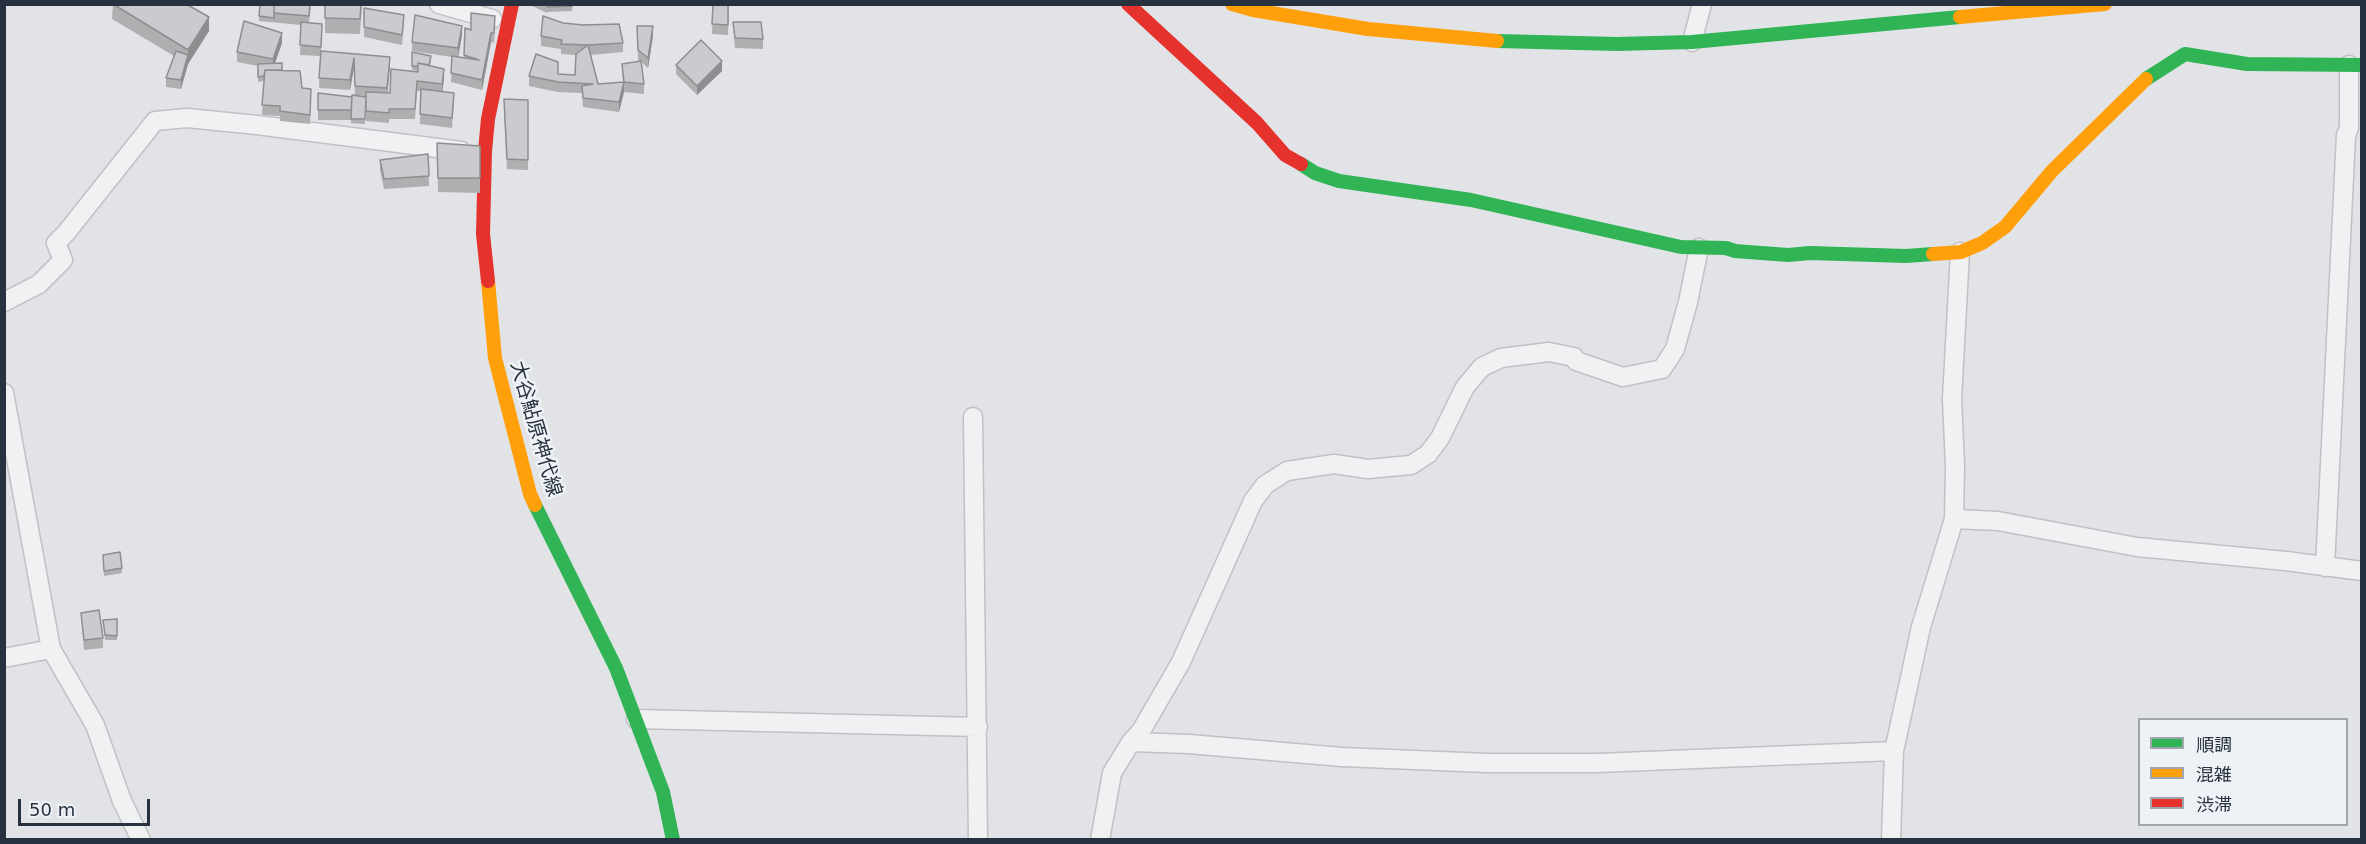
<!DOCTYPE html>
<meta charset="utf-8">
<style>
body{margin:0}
#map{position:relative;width:2366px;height:844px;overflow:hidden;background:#e1e3e6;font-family:"DejaVu Sans","Noto Sans JP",sans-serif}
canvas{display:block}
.frame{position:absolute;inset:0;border:6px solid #28313f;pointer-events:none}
.legend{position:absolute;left:2138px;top:718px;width:210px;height:108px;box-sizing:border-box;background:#eef2f6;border:2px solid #9fa5ad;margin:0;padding:8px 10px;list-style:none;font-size:18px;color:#28313f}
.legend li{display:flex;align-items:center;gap:12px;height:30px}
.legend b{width:30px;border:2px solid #9fa5ad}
.scale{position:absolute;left:18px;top:799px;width:132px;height:27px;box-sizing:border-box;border:3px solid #28313f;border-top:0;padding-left:8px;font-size:18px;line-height:21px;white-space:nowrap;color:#28313f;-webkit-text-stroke:4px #eef2f6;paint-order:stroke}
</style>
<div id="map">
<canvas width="2366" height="844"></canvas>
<div class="frame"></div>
<ul class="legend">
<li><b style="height:8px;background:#30b455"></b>順調</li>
<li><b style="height:8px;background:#ff9f0a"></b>混雑</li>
<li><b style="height:8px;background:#e5322d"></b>渋滞</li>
</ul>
<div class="scale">50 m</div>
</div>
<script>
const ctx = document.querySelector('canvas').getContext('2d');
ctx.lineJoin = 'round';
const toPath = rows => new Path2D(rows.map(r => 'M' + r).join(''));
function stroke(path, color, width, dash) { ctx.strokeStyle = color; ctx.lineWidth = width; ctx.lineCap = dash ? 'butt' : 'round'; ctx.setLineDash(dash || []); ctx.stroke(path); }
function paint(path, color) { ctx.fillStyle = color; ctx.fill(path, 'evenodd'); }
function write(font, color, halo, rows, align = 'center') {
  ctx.font = font + ' "DejaVu Sans","Noto Sans JP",sans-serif'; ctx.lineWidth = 5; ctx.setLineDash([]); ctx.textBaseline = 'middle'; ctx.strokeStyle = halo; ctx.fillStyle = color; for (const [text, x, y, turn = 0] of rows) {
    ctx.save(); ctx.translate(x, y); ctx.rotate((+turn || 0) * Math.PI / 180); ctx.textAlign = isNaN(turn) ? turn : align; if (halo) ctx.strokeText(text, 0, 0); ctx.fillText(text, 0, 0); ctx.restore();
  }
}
const street = toPath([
 [439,4,492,19],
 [1692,42,1702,4],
 [4,302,39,284,63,260,56,243,66,233,155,121,187,118,257,125,461,151],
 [4,393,51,649,95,725,122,801,141,840],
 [973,417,978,840],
 [1954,519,1998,521,2137,547,2286,561,2362,571],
 [2325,567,2346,135,2349,128,2349,65],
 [4,658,51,649],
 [636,719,978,727],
 [1131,742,1189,744,1342,757,1487,763,1597,763,1894,751],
 [1100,840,1112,773,1131,742,1141,731,1181,662,1253,501,1265,485,1287,471,1334,464,1368,469,1411,465,1428,454,1440,438,1465,387,1482,367,1501,358,1549,352,1574,357,1576,361,1623,377,1662,369,1675,349,1688,302,1699,248],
 [1891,840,1894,751,1921,627,1954,519,1955,466,1952,399,1960,252]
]);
const fast = toPath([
 [1497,41,1617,44,1692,42,1960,17],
 [2146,79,2185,54,2247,64,2362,65],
 [1301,164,1315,173,1339,181,1471,200,1681,247,1726,248,1735,251,1788,255,1810,253,1906,256,1933,254],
 [535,505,616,668,663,792,673,840]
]);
const slow = toPath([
 [1232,4,1253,10,1368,29,1497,41],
 [1960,17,2105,4],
 [1933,254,1961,252,1982,243,2005,227,2052,171,2146,79],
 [488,281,495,358,530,494,535,505]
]);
const jam = toPath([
 [1128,4,1257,123,1285,155,1301,164],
 [488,281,483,234,485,151,488,119,512,4]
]);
const wall = toPath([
 [113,4,209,31,188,64,181,89,166,87,166,78,174,56,112,19],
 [260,4,311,4,309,23,322,34,321,51,390,66,387,93,390,93,418,72,418,71,412,70,412,52,431,61,430,66,444,79,442,91,454,103,452,128,420,124,421,91,417,91,415,119,389,119,389,123,366,121,366,96,355,95,354,68,350,90,319,88,320,56,300,55,301,25,259,21],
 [325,4,362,4,360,34,325,33],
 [528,4,573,4,572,11,547,12,547,13],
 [713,4,729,4,728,35,712,34],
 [364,8,404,24,402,45,364,37],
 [733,22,763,39,763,49,735,48],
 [495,26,494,43,491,42,482,90,451,82,452,57,412,51,412,42,462,35,458,57,464,58,465,28,471,30],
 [637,26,653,36,648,68,641,62,644,84,644,94,624,92,619,112,583,107,582,93,558,92,529,86,529,76,558,74,575,75,576,55,561,54,561,49,541,46,541,36,623,43,623,52,591,55,598,84,623,82,622,64,640,62,638,60],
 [282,43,274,64,302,88,311,89,310,124,280,121,280,116,262,115,264,81,258,82,258,66,237,62,237,52],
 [676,65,722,71,697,95,676,74],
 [352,97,366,97,365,124,351,123,351,120,318,120,318,110],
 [528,100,528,170,507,169,504,109],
 [437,143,480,146,480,193,438,192],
 [428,154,429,186,384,189,380,170,380,160],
 [103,555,122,568,122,573,104,576],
 [81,613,103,638,103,648,84,650],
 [117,619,117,640,105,640,103,620]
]);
const shadedWall = toPath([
 [209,17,209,31,188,64,181,89,181,80,188,55,188,50],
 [462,26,462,35,458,58,458,48],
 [653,26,653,36,648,68,648,58],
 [282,33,282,43,273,69,273,59],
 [491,33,491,42,482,90,482,80],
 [390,57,390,66,387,98,387,88],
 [354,58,354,68,350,90,350,80],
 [722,61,722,71,697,95,697,86],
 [444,69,444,79,442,94,442,84],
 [624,82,624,92,619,112,619,102]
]);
const building = toPath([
 [113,4,186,4,209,17,188,50,113,4],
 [260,4,274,4,274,18,259,16,260,4],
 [274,4,310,4,309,16,274,13,274,4],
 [325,4,361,4,360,19,325,18,325,4],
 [547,4,573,4,572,6,547,7,547,4],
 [713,4,728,4,728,25,712,24,713,4],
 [364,8,404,15,402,35,364,27,364,8],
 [471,13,495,16,494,33,491,33,482,80,451,73,452,56,479,60,464,55,465,28,471,30,471,13],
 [415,15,462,26,458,48,412,42,415,15],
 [543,16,563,23,583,25,619,24,623,43,588,45,561,44,562,40,541,36,543,16],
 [244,21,282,33,273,59,237,52,244,21],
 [301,22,322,24,321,47,300,45,301,22],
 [733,22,761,22,763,39,735,38,733,22],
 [637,26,653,26,648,58,638,50,637,26],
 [701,40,722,61,697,86,676,65,701,40],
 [588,45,598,84,624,82,619,102,583,98,582,86,593,84,558,82,529,76,536,54,558,62,558,74,575,75,576,54,588,45],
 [176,51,188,55,181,80,166,78,176,51],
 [321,51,390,57,387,88,355,86,354,58,350,80,319,78,321,51],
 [412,52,431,56,429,65,418,63,418,66,412,66,412,52],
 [641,61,644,84,624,82,622,64,641,61],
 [282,63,282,70,265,70,264,76,258,77,258,64,282,63],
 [418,63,444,69,442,84,417,81,415,109,389,109,389,113,366,111,366,92,390,93,391,69,418,72,418,63],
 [265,70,300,71,302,88,311,89,310,115,280,111,280,106,262,105,265,70],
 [421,89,454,93,452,118,420,114,421,89],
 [318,93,352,97,351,110,318,110,318,93],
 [352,95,366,97,365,119,351,119,352,95],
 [504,99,528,100,528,160,507,159,504,99],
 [437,143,480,146,480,178,438,178,437,143],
 [428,154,429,176,384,179,380,160,428,154],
 [120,552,122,568,104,571,103,555,120,552],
 [99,610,103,638,84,640,81,613,99,610],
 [117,619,117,636,105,635,103,620,117,619]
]);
const streetNames = [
 ["大谷鮎原神代線",535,429,74]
];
stroke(street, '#bfc1c4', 21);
stroke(street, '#f0f1f3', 18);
stroke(fast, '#30b455', 14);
stroke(slow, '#ff9f0a', 14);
stroke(jam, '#e5322d', 14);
paint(wall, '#adafb1');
paint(shadedWall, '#8d8e90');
paint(building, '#c9cbce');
stroke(building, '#8d8e90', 1.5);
write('20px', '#28313f', '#eef2f6', streetNames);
</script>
